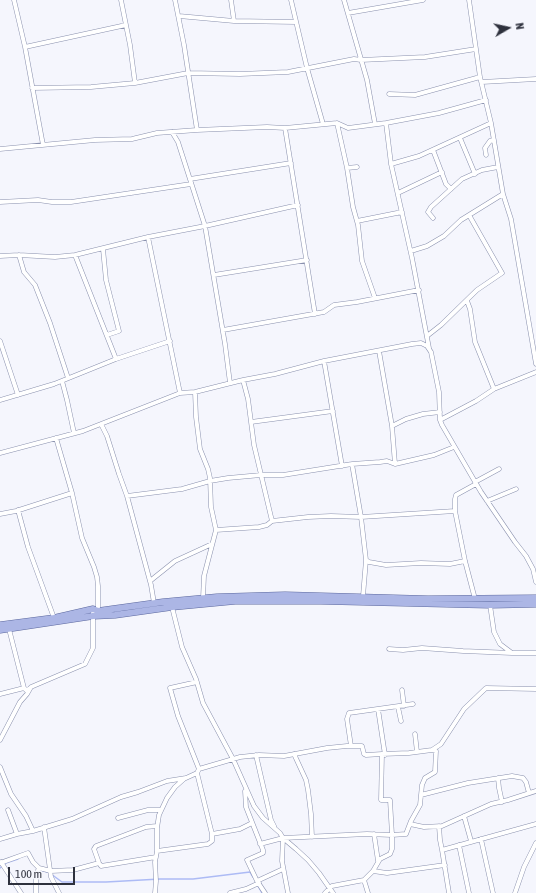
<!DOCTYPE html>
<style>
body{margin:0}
#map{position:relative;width:536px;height:893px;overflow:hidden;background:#f5f6fd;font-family:"Asap Condensed",sans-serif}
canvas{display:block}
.north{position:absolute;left:488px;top:8px;width:40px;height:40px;-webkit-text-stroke:3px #f5f6fd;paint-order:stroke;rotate:81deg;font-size:11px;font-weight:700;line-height:16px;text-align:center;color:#2e313d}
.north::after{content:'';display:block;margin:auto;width:14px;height:18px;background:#2e313d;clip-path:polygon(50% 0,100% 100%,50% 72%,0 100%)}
.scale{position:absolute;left:8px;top:867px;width:67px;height:18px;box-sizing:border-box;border:2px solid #2e313d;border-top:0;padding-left:5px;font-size:12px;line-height:14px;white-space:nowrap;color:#2e313d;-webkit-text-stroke:3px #f5f6fd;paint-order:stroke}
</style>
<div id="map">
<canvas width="536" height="893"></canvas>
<div class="north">N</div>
<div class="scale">100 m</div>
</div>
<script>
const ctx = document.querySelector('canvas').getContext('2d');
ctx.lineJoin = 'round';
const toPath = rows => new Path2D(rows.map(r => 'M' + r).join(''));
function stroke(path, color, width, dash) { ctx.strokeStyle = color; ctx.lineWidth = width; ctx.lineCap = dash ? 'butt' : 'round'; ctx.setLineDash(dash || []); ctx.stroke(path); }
const stream = toPath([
 [0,868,6,863,18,859],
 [38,870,48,872],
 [51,874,62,882,106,882,160,879,193,879,250,872,253,877],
 [257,884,262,893]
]);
const street = toPath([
 [14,0,25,47,43,145],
 [121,0,130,45,135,83],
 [175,0,184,45,197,130],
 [231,0,234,21],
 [291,0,307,68,323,124],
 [344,0,367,80,375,124],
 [469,0,480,77,491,123,503,194,511,219,536,364],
 [348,13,423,0],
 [179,16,234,21,296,22],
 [25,47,126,25],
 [482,82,536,79],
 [32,88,91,87,135,83,188,73,240,74,288,72,354,59,361,60,425,57,476,49],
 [389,94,415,95,480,77],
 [337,123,347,168,353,207,358,225,362,261,375,298],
 [386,123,391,164,412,258,429,348],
 [285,128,315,314],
 [172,132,178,142,205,226,225,344,230,383],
 [460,138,475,174],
 [0,149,95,140,132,139,157,133,197,130,267,127,285,128,337,123,348,128,386,123,439,113,486,100],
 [433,150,446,184,451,189],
 [486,155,485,148,490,141,494,140],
 [391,164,419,156,491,123],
 [347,168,357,167],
 [190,179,291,163],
 [398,193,442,172],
 [0,202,38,200,52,202,71,202,191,184],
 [433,218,428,212,431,207,462,179,482,170,498,167],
 [357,221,402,212],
 [148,237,180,393],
 [103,249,106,280,119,331,107,335],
 [411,251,427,246,444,236,461,220,503,194],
 [19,255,24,272,35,285,50,323,68,378],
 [75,255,116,359],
 [0,256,19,255,55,257,75,255,148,237,205,226,298,205],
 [214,275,307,260],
 [467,301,470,309,475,342,494,389],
 [223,330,324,312,334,305,357,302,419,290],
 [427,336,441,325,477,290,502,273,469,215],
 [0,341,18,395],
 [379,351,392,426],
 [324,361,342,466],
 [243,380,248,399,254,445,272,521],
 [62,381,67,400,74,433],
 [195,392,196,417,200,449,208,469,210,478,211,507,216,530,204,576,203,598],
 [0,400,54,384,116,359,170,341],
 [440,420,476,401,494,389,536,372],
 [251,422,333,411],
 [101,424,107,436,119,474,127,496,151,585,154,603],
 [56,438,72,493,82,538,94,567,97,577,98,586,98,611],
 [0,453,83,431,180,393,195,392,243,380,275,374,324,361,412,344,421,343,427,346,431,352,439,392,440,420,442,425,481,492,515,542,526,556,533,569,536,582],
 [352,464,361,517,366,560,369,562,386,565,421,563,450,564,465,561],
 [395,464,434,455,454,447],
 [475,482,499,469],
 [127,496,182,489,210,481,228,478,261,475,283,475,352,464,380,462,387,461,395,464,392,426,406,419,423,414,440,412],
 [487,501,516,489],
 [18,510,28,547,54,618],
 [0,514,16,511,72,493],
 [216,530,259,527,267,525,272,521,308,517,331,516,361,517,455,511],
 [150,581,175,561,212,544],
 [363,596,366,560],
 [475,599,465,561,455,511,455,499,456,495,476,484],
 [490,605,494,632,500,644,512,653,536,653],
 [172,607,182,647,196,679,203,703,233,759,254,806,263,818,280,833,283,838,296,849,308,860,319,873,333,893],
 [9,629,24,688,26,690,29,689],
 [389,649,403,650,422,648,463,651,512,653],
 [197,682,170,688,178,716,199,769],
 [402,690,404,706],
 [0,694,24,688],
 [398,707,401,721],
 [378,709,385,755],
 [415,734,417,752],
 [0,740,20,702,27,694,31,687,85,664,93,648,93,609],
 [351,746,347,719,349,713,413,704],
 [294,754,306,780,308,790,311,814,312,837],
 [382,754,409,753,432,750,441,744,464,709,486,688,536,689],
 [256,755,271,820,274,826],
 [0,767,11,794,26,816,33,831],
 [197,773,212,834,240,829,252,823],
 [498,778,499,788,502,802],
 [245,791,246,807,263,850,263,853,247,860,257,881,265,893],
 [421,795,468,783,512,776,523,778,526,782,529,793],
 [8,810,17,834],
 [464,816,471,841],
 [118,818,148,810,161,810],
 [410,824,424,827,442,826,491,804,508,800,536,791],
 [439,826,440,840,442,850,449,893],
 [44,827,51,877,59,893],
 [374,834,378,861],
 [283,838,282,861,288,893],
 [0,839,17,834,33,831,72,819,121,797,138,792,167,781,186,778,197,773,199,769,240,757,259,755,284,756,327,748,347,746,362,746,364,754,366,755,382,754,381,800,390,800,392,835,367,834,283,838,260,844],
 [481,839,493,893],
 [459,845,469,893],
 [442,850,536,824],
 [157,851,208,844,212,841,212,834],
 [156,857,101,866,99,863,94,849,96,846,146,827,157,826],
 [1,862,21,893],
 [0,863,28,853,33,862,39,868,51,871,73,870,99,863],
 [373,871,387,873,445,865],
 [364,880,368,893],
 [257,881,283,869],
 [36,893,36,875,39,868],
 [155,893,156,881,155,862,157,851,157,828,159,815,167,798,175,787,184,779],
 [230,893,246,889,259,883],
 [325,893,332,886,364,880,373,871,380,859,390,854,392,849,392,835,406,834,411,821,420,805,422,785,425,778,435,772,436,751,432,750],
 [515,893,524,867,536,843]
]);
const primary = toPath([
 [0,625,54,618,93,609,98,611,163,602,217,597,285,595,428,599,536,598],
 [0,630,93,616,115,615,172,607,235,601,321,601,490,605,536,604]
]);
stroke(stream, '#adbbf5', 1.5);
stroke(street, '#8a91ae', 5);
stroke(primary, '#5c689e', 7);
stroke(street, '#fff', 4);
stroke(primary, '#acb6e5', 6);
</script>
